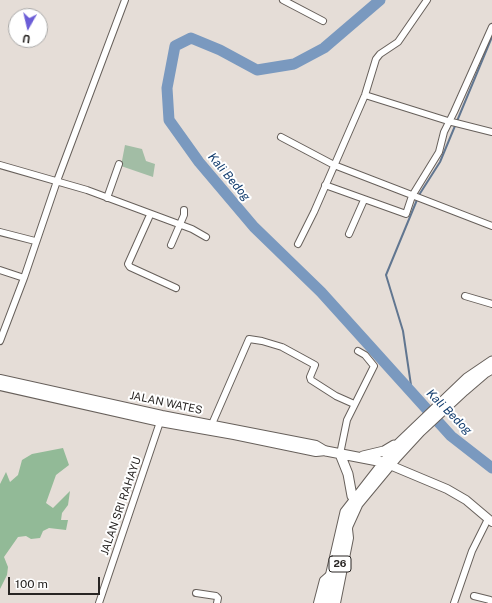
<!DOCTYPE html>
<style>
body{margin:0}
#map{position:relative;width:492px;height:603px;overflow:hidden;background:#e5ddd7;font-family:"Public Sans",sans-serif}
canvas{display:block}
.north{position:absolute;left:8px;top:8px;width:40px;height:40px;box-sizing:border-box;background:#fff;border:1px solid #a9a8a7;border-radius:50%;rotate:188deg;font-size:11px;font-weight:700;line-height:16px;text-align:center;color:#282523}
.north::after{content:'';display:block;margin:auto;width:14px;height:18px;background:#6b5dd7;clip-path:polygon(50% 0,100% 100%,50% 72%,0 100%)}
.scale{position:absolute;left:8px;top:577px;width:92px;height:18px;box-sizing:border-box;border:2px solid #282523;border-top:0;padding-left:5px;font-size:12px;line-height:14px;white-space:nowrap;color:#282523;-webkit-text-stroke:3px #fff;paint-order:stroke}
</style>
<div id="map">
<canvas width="492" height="603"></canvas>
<div class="north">U</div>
<div class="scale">100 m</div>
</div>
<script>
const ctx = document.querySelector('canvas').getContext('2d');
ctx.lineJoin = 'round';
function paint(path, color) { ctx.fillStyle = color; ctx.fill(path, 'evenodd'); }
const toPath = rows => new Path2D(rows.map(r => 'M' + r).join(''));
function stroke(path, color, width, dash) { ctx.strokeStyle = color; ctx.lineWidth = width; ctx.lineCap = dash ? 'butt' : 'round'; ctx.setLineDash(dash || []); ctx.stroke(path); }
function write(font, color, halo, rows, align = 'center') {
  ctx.font = font + ' "Public Sans",sans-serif'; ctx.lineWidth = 4; ctx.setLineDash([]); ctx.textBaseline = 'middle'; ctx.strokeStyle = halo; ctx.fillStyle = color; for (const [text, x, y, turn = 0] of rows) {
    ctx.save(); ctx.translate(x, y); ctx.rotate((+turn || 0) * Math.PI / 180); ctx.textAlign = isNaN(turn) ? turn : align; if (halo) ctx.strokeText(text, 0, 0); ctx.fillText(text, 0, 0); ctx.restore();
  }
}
const green = toPath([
 [125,145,142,149,146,161,155,164,153,177,121,166]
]);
const forest = toPath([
 [63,448,69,465,56,475,46,503,53,508,70,491,68,505,62,513,61,520,68,520,66,530,49,528,43,531,40,538,31,539,26,536,18,537,4,557,8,567,7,575,0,589,0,484,6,472,10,482,18,475,22,460,32,454]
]);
const stream = toPath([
 [412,392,403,331,386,275,419,195,440,162,492,37]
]);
const river = toPath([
 [380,0,324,48,294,64,257,70,220,50,191,38,175,46,167,88,169,120,199,162,254,227,321,292,451,436,492,468]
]);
const minor = toPath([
 [283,0,323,21],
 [365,95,448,121,492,132],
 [281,137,334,165,492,226],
 [0,165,87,190,192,229,206,237],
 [325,185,406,214,412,196,439,152,444,132,454,112,492,27],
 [107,198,119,164],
 [150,215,128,264,130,267,176,288],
 [0,232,35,241],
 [349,234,364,200],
 [298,244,314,212,365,95,376,59,380,54,398,42,427,0],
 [171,245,184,215,184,210],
 [0,270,24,278],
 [465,296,492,304],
 [0,341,24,278,57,181,125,0],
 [212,424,249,339,262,341,282,347,315,365,310,377,311,380,336,396,354,404],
 [340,454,347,420,374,366,365,355,358,351],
 [196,593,216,596,218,598,217,603],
 [474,596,490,600,491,603],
 [99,603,161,419],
 [317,603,323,580,331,573],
 [337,603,350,538,349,529],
 [454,603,472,551,488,519]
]);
const major = toPath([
 [0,379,162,415,316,445,326,451],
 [0,386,160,422,234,435,316,452,326,451],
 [385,463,447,489,466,500,492,522]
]);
const highway = toPath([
 [326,451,383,462],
 [340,454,348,474,352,496,357,503],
 [363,456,384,451,394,445],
 [324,603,345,512,398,444,467,378,492,361],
 [331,603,348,526,358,504,397,457,420,432,464,391,485,373,492,369]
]);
const shields = [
 [340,564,22]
];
const shieldNames = [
 ["26",340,564]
];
const streetNames = [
 ["JALAN WATES",166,403,12],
 ["JALAN SRI RAHAYU",121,506,-71]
];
const waterNames = [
 ["Kali Bedog",229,177,50],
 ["Kali Bedog",449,412,45]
];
paint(green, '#a2bda5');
paint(forest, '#92ba97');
stroke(stream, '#617690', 2);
stroke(river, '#7a99bf', 11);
stroke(minor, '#67605b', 8);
stroke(major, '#67605b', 10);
stroke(highway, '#67605b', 11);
stroke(minor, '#fff', 6);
stroke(major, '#fff', 8);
stroke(highway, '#fff', 9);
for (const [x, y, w] of shields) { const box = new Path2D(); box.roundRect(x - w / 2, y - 8, w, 16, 3); ctx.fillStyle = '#fff'; ctx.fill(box); stroke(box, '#282523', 1); }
write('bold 10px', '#282523', null, shieldNames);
write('11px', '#282523', '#fff', streetNames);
write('italic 12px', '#133d6e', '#fff', waterNames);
</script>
